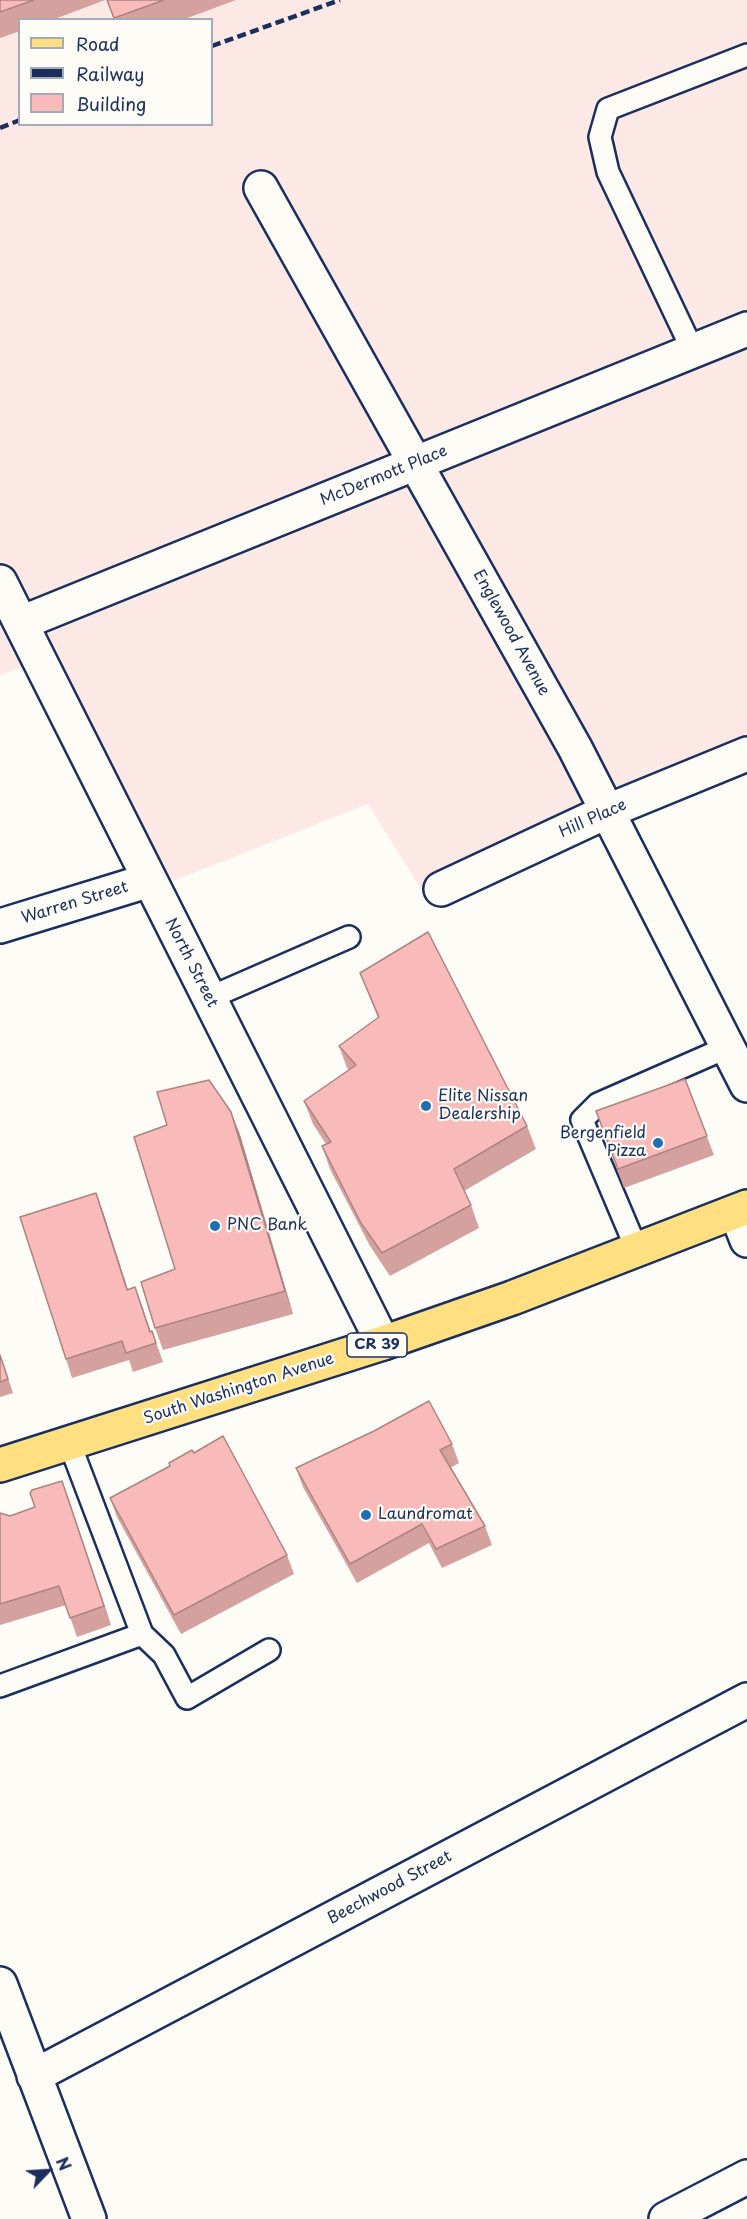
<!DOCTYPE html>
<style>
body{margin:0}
#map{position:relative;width:747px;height:2219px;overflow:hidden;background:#fdfcf7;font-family:"Playpen Sans",sans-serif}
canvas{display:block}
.legend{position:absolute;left:18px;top:18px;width:195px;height:108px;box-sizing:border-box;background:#fdfcf7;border:2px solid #a3aaba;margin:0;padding:8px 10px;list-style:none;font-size:18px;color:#1b2f5e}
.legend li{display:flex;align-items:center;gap:12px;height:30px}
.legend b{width:30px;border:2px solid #a3aaba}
.north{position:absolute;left:18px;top:2141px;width:60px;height:60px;-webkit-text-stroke:4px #fdfcf7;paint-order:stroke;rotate:65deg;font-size:16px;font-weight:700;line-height:24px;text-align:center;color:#1b2f5e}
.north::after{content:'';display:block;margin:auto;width:21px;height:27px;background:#1b2f5e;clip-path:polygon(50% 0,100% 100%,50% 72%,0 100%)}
</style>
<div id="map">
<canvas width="747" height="2219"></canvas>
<ul class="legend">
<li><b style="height:8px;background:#ffdf80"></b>Road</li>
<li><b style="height:8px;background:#1b2f5e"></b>Railway</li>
<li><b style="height:16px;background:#f8bbb9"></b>Building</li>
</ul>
<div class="north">N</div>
</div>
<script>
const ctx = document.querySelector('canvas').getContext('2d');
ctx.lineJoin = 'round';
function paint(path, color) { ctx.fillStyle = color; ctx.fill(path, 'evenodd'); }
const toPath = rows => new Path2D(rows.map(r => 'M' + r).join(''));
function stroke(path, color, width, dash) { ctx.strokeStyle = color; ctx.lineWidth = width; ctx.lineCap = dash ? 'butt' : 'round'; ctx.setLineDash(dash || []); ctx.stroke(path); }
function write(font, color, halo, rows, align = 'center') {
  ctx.font = font + ' "Playpen Sans",sans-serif'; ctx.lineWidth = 4.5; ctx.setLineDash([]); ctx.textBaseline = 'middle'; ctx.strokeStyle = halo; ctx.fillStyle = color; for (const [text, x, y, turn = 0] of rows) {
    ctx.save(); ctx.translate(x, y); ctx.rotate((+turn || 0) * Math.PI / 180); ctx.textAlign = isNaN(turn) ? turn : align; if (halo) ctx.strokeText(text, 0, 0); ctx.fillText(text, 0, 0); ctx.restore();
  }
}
const built = toPath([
 [0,0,747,0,747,775,428,900,368,804,145,892,32,664,0,675],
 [20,20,212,20,212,124,20,124]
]);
const lane = toPath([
 [693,351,608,172,600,137,608,109,747,55],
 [209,998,349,937],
 [637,1250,582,1120,598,1104,728,1047],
 [142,1634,164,1655,187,1698,269,1650],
 [0,1686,142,1634,69,1442]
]);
const street = toPath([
 [261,188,575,748,747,1085],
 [0,582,383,1343],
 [21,623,747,329],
 [441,889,608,811,747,754],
 [0,926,150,880],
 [736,1212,747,1240],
 [0,1984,89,2219],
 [34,2076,747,1700],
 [666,2219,747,2177]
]);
const primary = toPath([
 [0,1465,383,1343,512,1298,747,1207]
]);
const rail = toPath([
 [212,46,340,0],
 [0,128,20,120]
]);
const wall = toPath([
 [0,0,105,0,52,20,20,20,20,31,0,38],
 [107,0,236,0,182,20,114,20],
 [360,973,527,1126,536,1149,464,1191,471,1205,479,1228,390,1276,370,1246,330,1169,322,1146,326,1144,313,1124,304,1101,349,1070,347,1068,339,1046,378,1018],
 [685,1079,714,1155,624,1188,596,1111],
 [231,1112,240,1135,293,1314,163,1350,155,1328],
 [103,1212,128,1290,142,1306,151,1332,152,1331,163,1362,133,1372,129,1360,72,1378,66,1359],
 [0,1354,13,1393,0,1397],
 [452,1444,459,1463,450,1468,485,1526,492,1545,442,1568,429,1543,357,1583,303,1487,296,1468],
 [62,1481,111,1625,77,1637,66,1605,0,1625,0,1513,10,1516,35,1507],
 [110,1498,287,1555,294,1574,181,1634,117,1517]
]);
const shadedWall = toPath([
 [231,1112,240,1135,293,1314,285,1291],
 [96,1193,103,1212,134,1309,127,1290],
 [135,1287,142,1306,154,1344],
 [62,1481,69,1500,111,1625,104,1606]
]);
const building = toPath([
 [0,0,34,0,0,12,0,0],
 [107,0,164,0,114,18,107,0],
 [428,932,527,1126,454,1169,471,1205,382,1253,361,1223,322,1146,331,1142,304,1101,356,1065,339,1046,379,1017,360,973,428,932],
 [685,1079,707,1136,618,1169,596,1111,685,1079],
 [209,1080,231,1112,285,1291,155,1328,141,1282,175,1269,134,1137,167,1125,157,1092,209,1080],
 [96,1193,127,1290,135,1287,150,1332,152,1331,156,1343,126,1353,122,1341,66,1359,20,1217,96,1193],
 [0,1355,8,1379,0,1382,0,1355],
 [429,1401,452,1444,440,1450,485,1526,436,1549,422,1524,350,1564,296,1468,374,1431,429,1401],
 [223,1436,287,1555,174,1615,110,1498,170,1466,169,1463,192,1450,194,1453,223,1436],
 [62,1481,104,1606,70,1618,59,1586,0,1604,0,1513,10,1516,35,1507,30,1493,32,1490,62,1481]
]);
const markers = [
 [426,1106,6,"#1f6fb2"],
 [658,1143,6,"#1f6fb2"],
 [215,1226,6,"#1f6fb2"],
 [366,1515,6,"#1f6fb2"]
];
const shields = [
 [377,1345,60]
];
const shieldNames = [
 ["CR 39",377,1345]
];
const streetNames = [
 ["McDermott Place",384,476,-22],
 ["Englewood Avenue",511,633,61],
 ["Hill Place",593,819,-24],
 ["Warren Street",75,903,-17],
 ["North Street",191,963,63],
 ["South Washington Avenue",239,1389,-18],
 ["Beechwood Street",390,1888,-28]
];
const poiNames = [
 ["Elite Nissan",438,1097],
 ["Dealership",438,1115],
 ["Bergenfield",646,1134,"right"],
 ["Pizza",646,1152,"right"],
 ["PNC Bank",227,1226],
 ["Laundromat",378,1515]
];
paint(built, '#fce8e4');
stroke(lane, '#1b2f5e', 26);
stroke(street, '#1b2f5e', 38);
stroke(primary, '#1b2f5e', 38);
stroke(lane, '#fdfcf7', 21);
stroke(street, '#fdfcf7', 33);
stroke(primary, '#ffdf80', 33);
stroke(rail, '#1b2f5e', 4.5, [9, 4.5]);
paint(wall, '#d5a19f');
paint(shadedWall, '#ae8382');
paint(building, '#f8bbb9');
stroke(building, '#ae8382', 1.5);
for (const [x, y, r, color] of markers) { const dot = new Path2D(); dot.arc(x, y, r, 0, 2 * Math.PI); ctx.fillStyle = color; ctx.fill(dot); stroke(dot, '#fdfcf7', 2); }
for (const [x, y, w] of shields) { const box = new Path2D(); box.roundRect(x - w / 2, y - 12, w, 24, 4.5); ctx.fillStyle = '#fdfcf7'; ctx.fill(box); stroke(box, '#1b2f5e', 1.5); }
write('bold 15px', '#1b2f5e', null, shieldNames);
write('16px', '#1b2f5e', '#fdfcf7', streetNames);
write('16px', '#1b2f5e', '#fdfcf7', poiNames, 'left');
</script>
